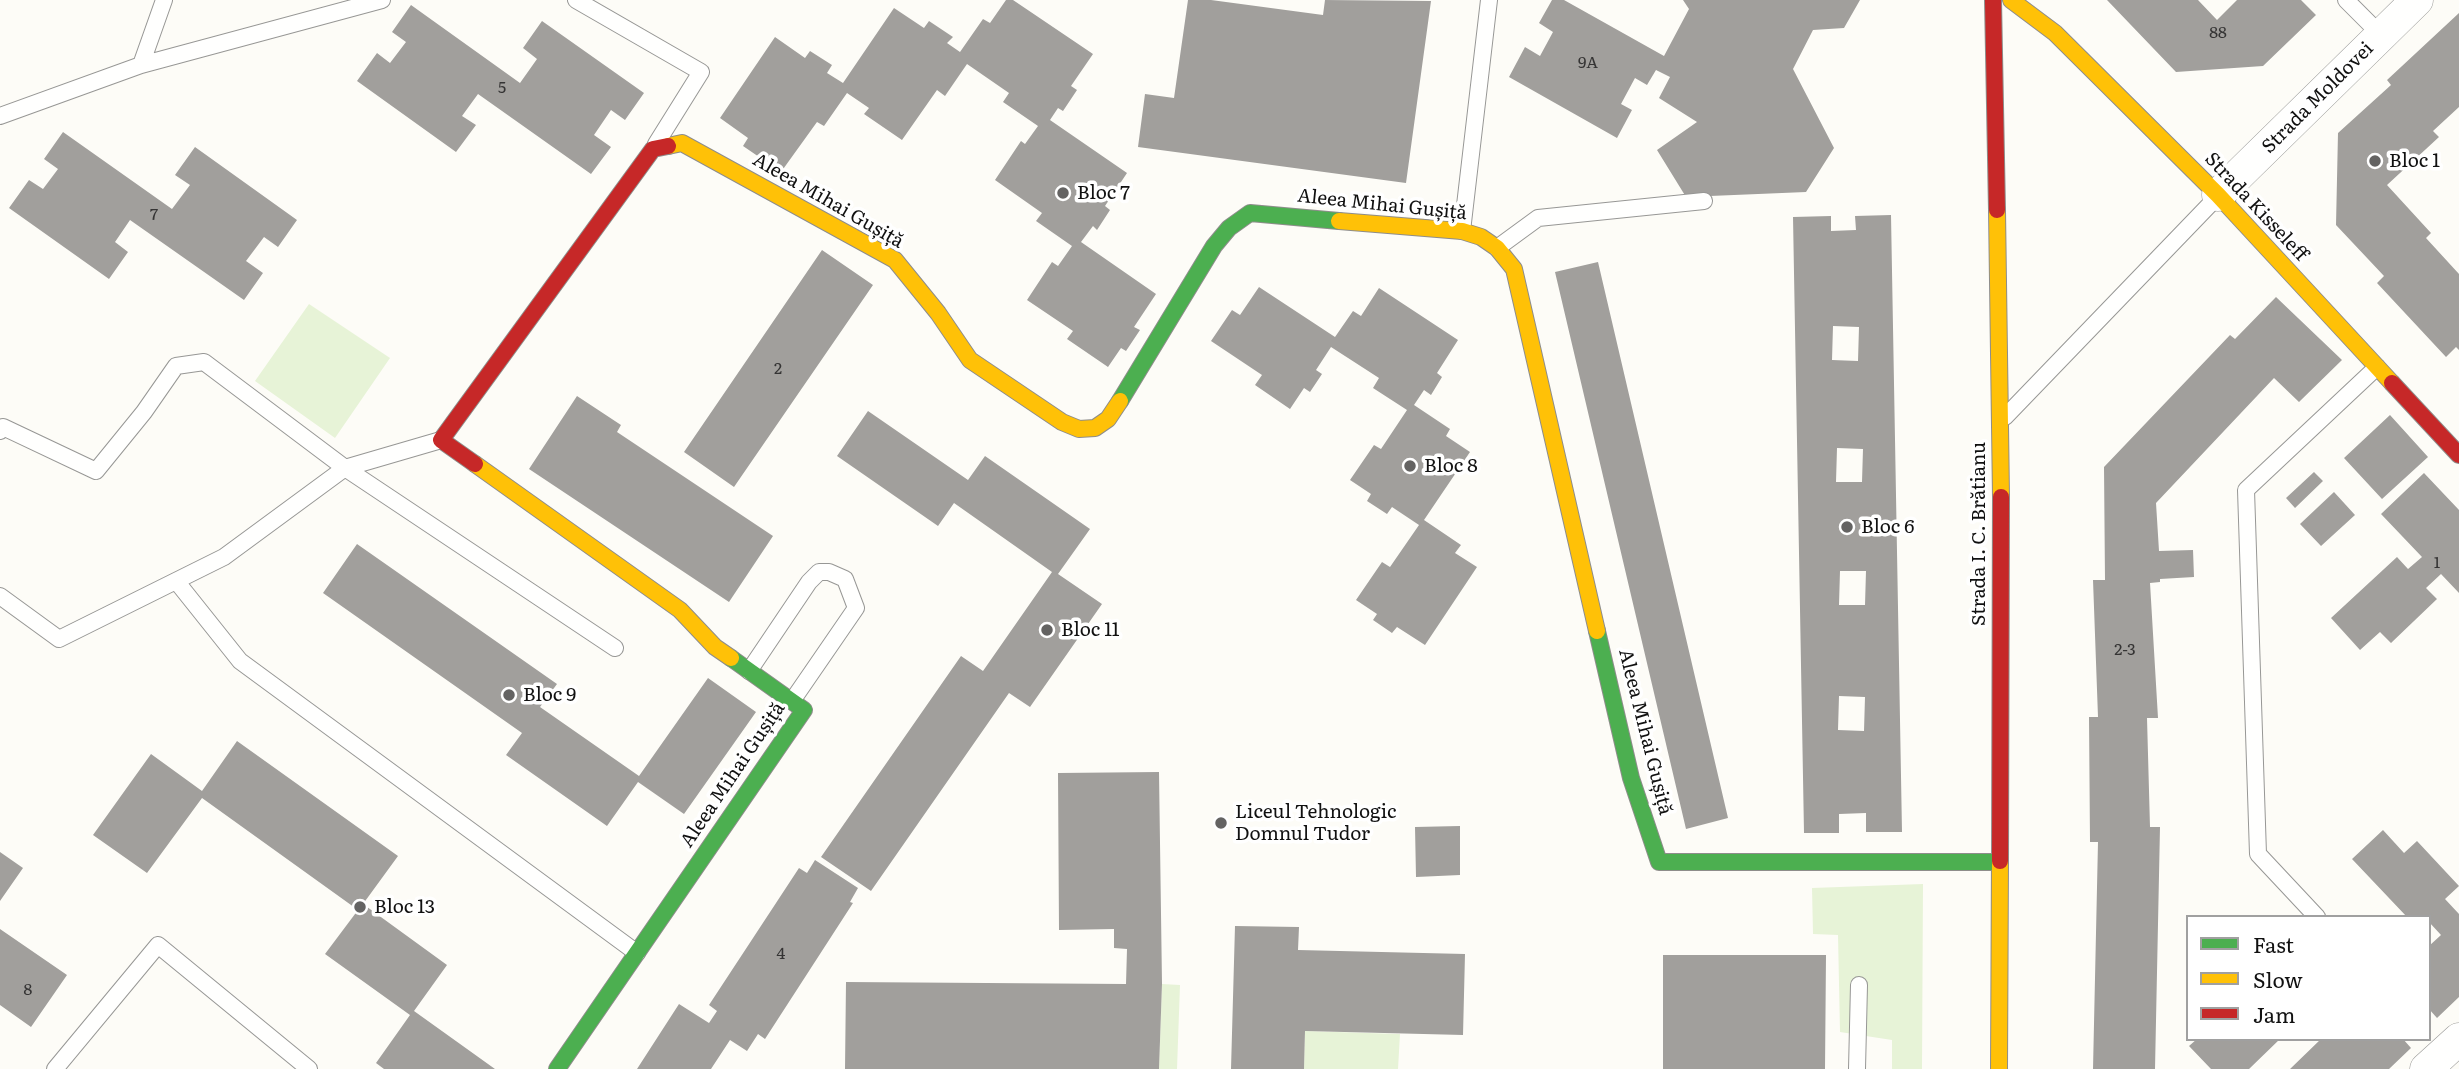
<!DOCTYPE html>
<meta charset="utf-8">
<style>
body{margin:0}
#map{position:relative;width:2459px;height:1069px;overflow:hidden;background:#fdfcf7;font-family:Literata,serif}
canvas{display:block}
.legend{position:absolute;left:2186px;top:915px;width:245px;height:126px;box-sizing:border-box;background:#fff;border:2px solid #a0a0a0;margin:0;padding:9px 12px;list-style:none;font-size:21px;color:#111}
.legend li{display:flex;align-items:center;gap:14px;height:35px}
.legend b{width:35px;border:2px solid #a0a0a0}
</style>
<div id="map">
<canvas width="2459" height="1069"></canvas>
<ul class="legend">
<li><b style="height:9px;background:#4caf50"></b>Fast</li>
<li><b style="height:9px;background:#ffc107"></b>Slow</li>
<li><b style="height:9px;background:#c62828"></b>Jam</li>
</ul>
</div>
<script>
const ctx = document.querySelector('canvas').getContext('2d');
ctx.lineJoin = 'round';
function paint(path, color) { ctx.fillStyle = color; ctx.fill(path, 'evenodd'); }
const toPath = rows => new Path2D(rows.map(r => 'M' + r).join(''));
function stroke(path, color, width, dash) { ctx.strokeStyle = color; ctx.lineWidth = width; ctx.lineCap = dash ? 'butt' : 'round'; ctx.setLineDash(dash || []); ctx.stroke(path); }
function write(font, color, halo, rows, align = 'center') {
  ctx.font = font + ' Literata,serif'; ctx.lineWidth = 7; ctx.setLineDash([]); ctx.textBaseline = 'middle'; ctx.strokeStyle = halo; ctx.fillStyle = color; for (const [text, x, y, turn = 0] of rows) {
    ctx.save(); ctx.translate(x, y); ctx.rotate((+turn || 0) * Math.PI / 180); ctx.textAlign = isNaN(turn) ? turn : align; if (halo) ctx.strokeText(text, 0, 0); ctx.fillText(text, 0, 0); ctx.restore();
  }
}
const green = toPath([
 [309,304,390,358,335,438,255,381],
 [1923,884,1922,1069,1892,1069,1892,1040,1840,1032,1838,935,1813,934,1812,888],
 [1162,984,1180,985,1177,1069,1159,1069],
 [1305,1031,1400,1034,1398,1069,1304,1069]
]);
const building = toPath([
 [1006,0,1013,0,1093,54,1071,86,1077,90,1063,111,1058,108,1050,120,1127,173,1105,206,1110,210,1097,230,1093,226,1081,242,1156,294,1134,327,1140,330,1126,351,1121,348,1108,367,1067,339,1073,331,1027,300,1052,262,1058,266,1072,246,1036,221,1042,213,995,180,1021,141,1025,144,1038,126,1003,102,1009,93,967,64,945,96,937,90,902,140,864,114,869,108,847,93,824,126,817,122,781,172,743,146,748,138,720,118,775,37,805,58,810,51,832,65,827,73,843,83,894,8,924,28,929,21,953,37,947,43,960,52,983,19,990,23],
 [1188,0,1211,0,1323,15,1325,0,1431,1,1406,183,1138,147,1145,94,1174,98],
 [1552,0,1564,0,1664,56,1689,9,1683,0,1860,0,1844,28,1813,30,1793,69,1834,148,1806,192,1686,197,1657,150,1697,122,1659,98,1670,77,1656,70,1647,85,1635,78,1621,104,1632,110,1617,138,1509,77,1525,47,1540,56,1553,32,1539,23],
 [2107,0,2198,0,2217,20,2237,0,2301,0,2316,15,2263,66,2176,72],
 [411,5,520,83,537,59,523,48,542,21,644,93,625,120,611,110,594,135,611,147,591,174,478,94,462,116,476,125,456,152,357,81,377,53,390,63,406,42,392,32],
 [2459,13,2459,107,2433,131,2439,137,2387,185,2431,233,2426,238,2459,274,2459,350,2456,347,2446,357,2377,283,2384,276,2336,225,2338,133,2391,85,2387,80],
 [63,132,172,209,190,185,175,175,195,147,297,220,278,247,264,237,246,261,263,273,244,300,130,220,115,242,128,252,109,279,9,208,29,180,43,189,58,169,44,159],
 [1891,215,1902,832,1866,832,1866,813,1839,814,1839,833,1804,833,1793,217,1831,216,1831,231,1856,230,1855,216],
 [1833,326,1859,327,1858,361,1832,360],
 [1837,448,1863,449,1862,482,1836,482],
 [1840,571,1866,571,1865,605,1839,605],
 [1839,696,1865,697,1864,731,1838,730],
 [822,250,873,285,734,487,684,452],
 [1598,262,1728,818,1686,829,1555,272],
 [1259,287,1335,337,1353,311,1361,316,1379,288,1458,340,1437,373,1442,377,1431,395,1424,390,1414,405,1450,429,1446,436,1470,452,1424,520,1461,545,1455,553,1477,567,1425,645,1397,627,1392,633,1373,620,1377,614,1356,600,1382,562,1390,567,1419,525,1392,507,1387,514,1367,501,1371,494,1350,480,1374,445,1381,449,1407,410,1373,388,1379,378,1331,347,1316,370,1322,374,1310,392,1304,388,1290,409,1255,385,1262,375,1211,341,1232,310,1240,315],
 [2276,297,2342,360,2299,402,2274,378,2156,503,2159,551,2193,550,2194,577,2160,579,2160,582,2150,583,2158,718,2147,718,2150,827,2160,827,2155,1069,2093,1069,2098,842,2090,842,2089,717,2098,717,2093,580,2105,580,2104,467,2230,335,2235,339],
 [577,396,621,425,617,432,773,536,729,602,529,469],
 [868,411,968,480,985,456,1090,529,1058,574,1102,604,1030,707,1009,693,871,891,821,857,961,656,983,671,1052,572,954,503,938,526,837,456],
 [2390,415,2428,457,2382,499,2344,458],
 [2314,472,2323,481,2295,508,2286,498],
 [2424,473,2459,510,2459,593,2441,574,2426,588,2437,599,2391,643,2380,632,2360,650,2331,618,2397,557,2408,569,2422,557,2381,514],
 [2334,492,2355,515,2321,546,2300,524],
 [357,544,557,684,540,707,639,776,708,678,756,712,684,814,638,782,607,826,506,755,522,733,323,593],
 [237,741,398,856,363,904,447,965,414,1011,495,1069,384,1069,376,1063,410,1015,325,954,358,910,202,798,147,873,93,835,151,754,202,791],
 [1159,772,1162,984,1159,1069,845,1069,846,982,1126,984,1127,949,1114,948,1114,929,1059,930,1058,773],
 [1460,826,1460,875,1416,877,1415,827],
 [2383,830,2404,853,2417,841,2459,886,2445,899,2459,914,2459,997,2437,1018,2429,1009,2429,946,2441,935,2429,922,2429,917,2407,917,2352,859],
 [0,852,23,868,0,901],
 [815,860,858,888,850,902,853,903,765,1039,758,1034,747,1051,730,1040,711,1069,637,1069,679,1004,709,1023,717,1011,709,1005,799,868,807,873],
 [1235,926,1299,927,1298,950,1465,954,1463,1035,1305,1031,1304,1069,1231,1069],
 [0,929,67,975,31,1027,0,1005],
 [1663,955,1826,955,1825,1069,1663,1069],
 [2197,1039,2280,1039,2249,1069,2211,1069,2189,1046],
 [2321,1039,2403,1039,2411,1048,2389,1069,2290,1069]
]);
const lane = toPath([
 [576,0,701,72,656,144],
 [2346,0,2381,35],
 [141,65,164,0],
 [0,116,141,65,382,0],
 [1462,231,1489,0],
 [1497,248,1538,218,1704,201],
 [2005,417,2218,196],
 [0,431,3,427,96,471,144,412,176,366,204,362,345,468,615,648],
 [177,582,240,661,637,953],
 [0,596,59,639,224,557,345,468,441,440],
 [749,671,809,582,819,572,829,572,845,579,856,608,792,701],
 [2317,917,2258,854,2246,490,2377,367],
 [55,1069,158,945,309,1069],
 [1857,1069,1859,985]
]);
const street = toPath([
 [2218,195,2417,0],
 [2426,1069,2459,1039]
]);
const fast = toPath([
 [1120,401,1214,246,1229,228,1250,213,1339,221],
 [1597,631,1631,778,1659,862,1998,862],
 [557,1069,804,710,731,658]
]);
const slow = toPath([
 [2011,0,2055,33,2218,195,2392,383],
 [668,146,682,143,895,260,938,313,970,360,1062,422,1079,429,1095,428,1108,419,1120,401],
 [1997,210,2001,497],
 [1339,221,1462,231,1481,237,1497,248,1514,269,1597,631],
 [475,464,680,610,715,647,731,658],
 [1999,1069,2000,861]
]);
const jam = toPath([
 [1993,0,1997,210],
 [2392,383,2459,455],
 [475,464,441,440,653,149,668,146],
 [2000,861,2001,497]
]);
const markers = [
 [2375,161,7,"#646362"],
 [1063,193,7,"#646362"],
 [1410,466,7,"#646362"],
 [1847,527,7,"#646362"],
 [1047,630,7,"#646362"],
 [509,695,7,"#646362"],
 [1221,823,7,"#646362"],
 [360,907,7,"#646362"]
];
const numberNames = [
 ["88",2218,33],
 ["9A",1588,63],
 ["5",502,88],
 ["7",154,215],
 ["2",778,369],
 ["1",2437,563],
 ["2-3",2125,650],
 ["4",781,954],
 ["8",28,990]
];
const streetNames = [
 ["Strada Moldovei",2318,98,-45],
 ["Aleea Mihai Gușiță",828,201,30],
 ["Aleea Mihai Gușiță",1382,205,6],
 ["Strada Kisseleff",2256,207,47],
 ["Strada I. C. Brătianu",1979,534,-90],
 ["Aleea Mihai Gușiță",1645,732,76],
 ["Aleea Mihai Gușiță",733,775,-56]
];
const poiNames = [
 ["Bloc 1",2389,161],
 ["Bloc 7",1077,193],
 ["Bloc 8",1424,466],
 ["Bloc 6",1861,527],
 ["Bloc 11",1061,630],
 ["Bloc 9",523,695],
 ["Liceul Tehnologic",1235,812],
 ["Domnul Tudor",1235,834],
 ["Bloc 13",374,907]
];
paint(green, '#e7f3d7');
paint(building, '#a19f9c');
stroke(lane, '#979795', 18);
stroke(street, '#979795', 33);
stroke(fast, '#8e8d8b', 18);
stroke(slow, '#8e8d8b', 18);
stroke(jam, '#8e8d8b', 18);
stroke(lane, '#fffffe', 16);
stroke(street, '#fffffe', 32);
stroke(fast, '#4caf50', 16);
stroke(slow, '#ffc107', 16);
stroke(jam, '#c62828', 16);
for (const [x, y, r, color] of markers) { const dot = new Path2D(); dot.arc(x, y, r, 0, 2 * Math.PI); ctx.fillStyle = color; ctx.fill(dot); stroke(dot, '#fff', 2.5); }
write('16px', '#353434', null, numberNames);
write('19px', '#111', '#fff', streetNames);
write('19px', '#111', '#fff', poiNames, 'left');
</script>
